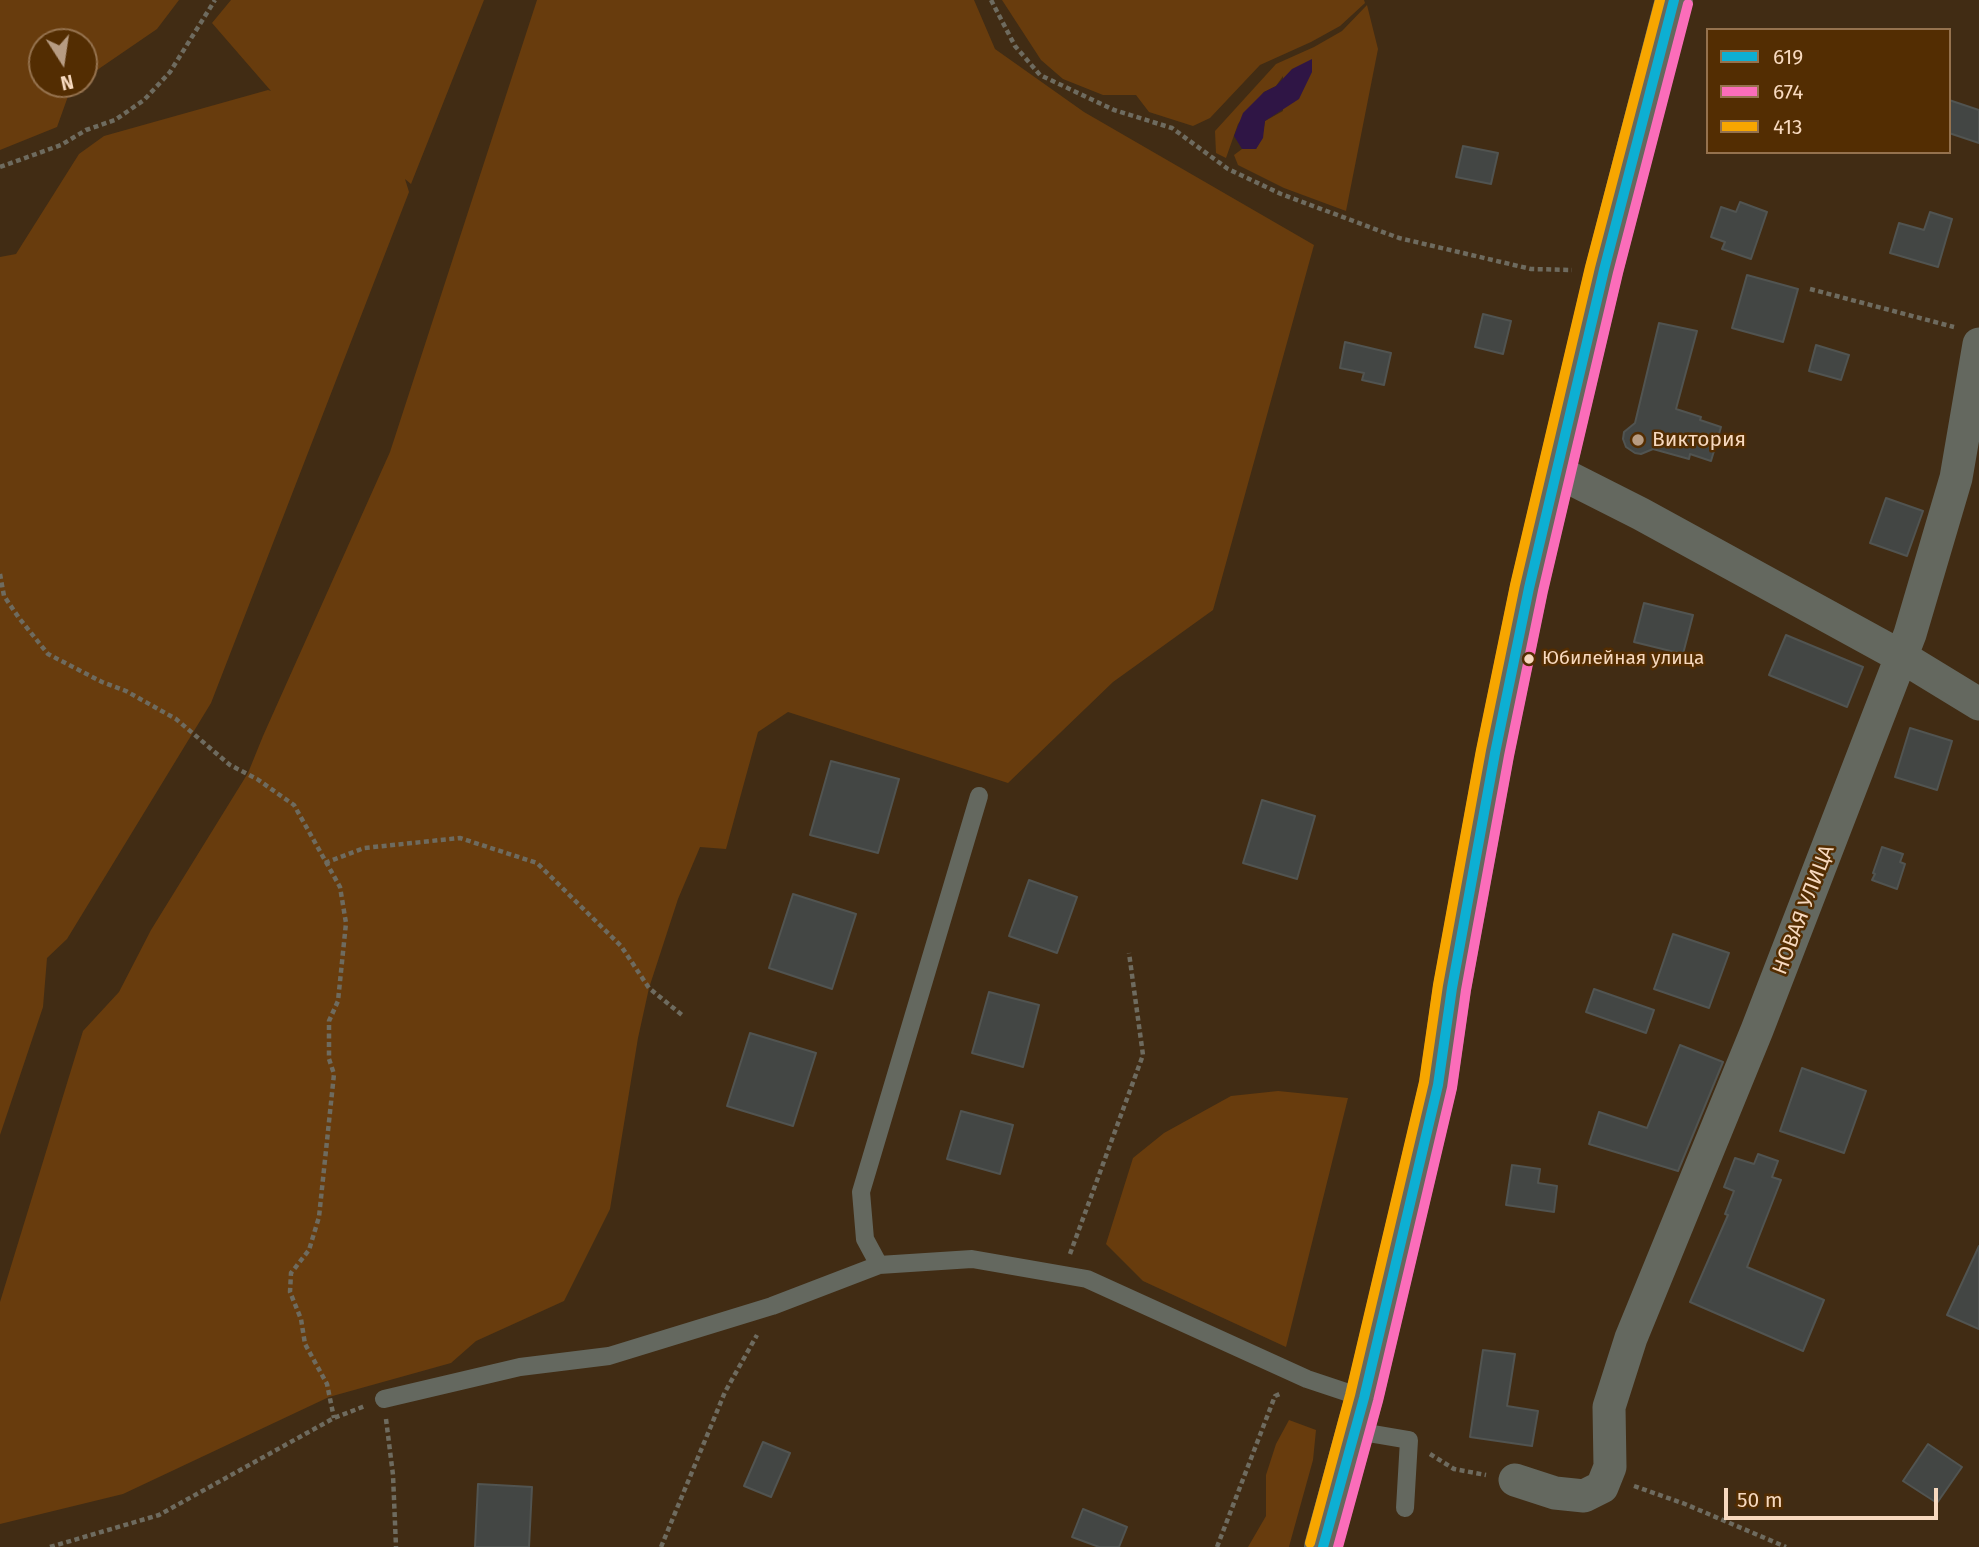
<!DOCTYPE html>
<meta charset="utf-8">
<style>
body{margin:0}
#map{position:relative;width:1979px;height:1547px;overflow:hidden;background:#412c14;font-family:"Fira Sans",sans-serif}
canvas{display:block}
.legend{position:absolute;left:1706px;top:28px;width:245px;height:126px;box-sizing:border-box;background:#532d02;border:2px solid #95724e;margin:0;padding:9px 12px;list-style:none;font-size:21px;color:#f7d9bf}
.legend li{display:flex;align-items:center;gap:14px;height:35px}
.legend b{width:35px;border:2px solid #95724e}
.north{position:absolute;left:28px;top:28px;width:70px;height:70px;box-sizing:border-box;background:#532d02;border:2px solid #95724e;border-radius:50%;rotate:168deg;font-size:19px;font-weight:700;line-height:28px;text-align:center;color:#f7d9bf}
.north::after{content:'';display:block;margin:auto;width:24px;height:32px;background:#b79c83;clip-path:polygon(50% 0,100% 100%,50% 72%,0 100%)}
.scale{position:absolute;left:1724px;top:1488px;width:214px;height:32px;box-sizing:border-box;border:4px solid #f7d9bf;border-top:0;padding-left:9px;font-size:21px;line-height:24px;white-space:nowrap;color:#f7d9bf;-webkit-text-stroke:5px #532d02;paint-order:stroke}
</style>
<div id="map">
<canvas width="1979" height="1547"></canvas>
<ul class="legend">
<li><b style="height:9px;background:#0dafd3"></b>619</li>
<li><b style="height:9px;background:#fb6dba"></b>674</li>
<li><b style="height:9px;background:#f7a600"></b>413</li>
</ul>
<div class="north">N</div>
<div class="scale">50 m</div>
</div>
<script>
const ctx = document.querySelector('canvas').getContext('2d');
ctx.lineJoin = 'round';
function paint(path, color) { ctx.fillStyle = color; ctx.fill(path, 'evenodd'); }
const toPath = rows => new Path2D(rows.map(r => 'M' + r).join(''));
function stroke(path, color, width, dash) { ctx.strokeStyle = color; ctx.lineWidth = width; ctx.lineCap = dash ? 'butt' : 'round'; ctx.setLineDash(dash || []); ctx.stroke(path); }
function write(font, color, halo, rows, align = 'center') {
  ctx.font = font + ' "Fira Sans",sans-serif'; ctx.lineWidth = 5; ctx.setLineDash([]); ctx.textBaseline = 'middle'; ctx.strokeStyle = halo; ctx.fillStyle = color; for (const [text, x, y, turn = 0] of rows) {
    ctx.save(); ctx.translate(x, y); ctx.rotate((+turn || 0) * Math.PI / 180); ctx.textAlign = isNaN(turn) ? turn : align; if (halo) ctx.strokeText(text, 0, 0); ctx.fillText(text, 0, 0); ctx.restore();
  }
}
const green = toPath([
 [0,0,179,0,157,29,84,79,84,42,42,42,42,84,77,84,71,88,57,127,0,150],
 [231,0,484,0,411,184,405,179,409,192,211,703,67,939,47,958,43,1007,0,1135,0,257,16,254,79,154,104,136,268,90,271,91,212,23],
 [537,0,974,0,995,49,1084,112,1314,245,1213,610,1113,682,1008,783,788,712,758,732,726,849,700,847,678,899,649,988,638,1038,610,1209,564,1301,476,1341,451,1363,329,1397,123,1494,0,1524,0,1302,83,1031,119,992,151,930,248,773,263,736,390,452],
 [1002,0,1364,0,1365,3,1340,26,1311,42,1260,65,1210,118,1193,126,1149,112,1136,95,1103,95,1063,79,1041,60],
 [1367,5,1378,49,1346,211,1284,188,1238,165,1234,155,1242,149,1256,149,1262,138,1265,121,1283,111,1283,76,1276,86,1264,92,1238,124,1226,158,1216,153,1215,131,1276,64,1314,47,1342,31],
 [1278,1091,1348,1098,1286,1347,1143,1281,1106,1244,1133,1158,1164,1133,1231,1096],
 [1289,1420,1316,1430,1313,1460,1290,1543,1289,1547,1248,1547,1266,1516,1266,1475,1276,1444]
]);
const water = toPath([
 [1312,59,1312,72,1299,99,1265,121,1263,138,1256,149,1242,149,1234,136,1243,113,1264,92,1276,86,1292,69]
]);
const building = toPath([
 [1949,100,1979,110,1979,143,1949,133,1949,100],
 [1463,146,1498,153,1491,184,1456,177,1463,146],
 [1740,202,1767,212,1751,259,1722,249,1725,242,1711,237,1721,207,1736,212,1740,202],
 [1930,212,1952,219,1938,267,1890,253,1899,223,1924,230,1930,212],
 [1747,275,1798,289,1783,342,1732,328,1747,275],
 [1483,314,1511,321,1503,354,1475,347,1483,314],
 [1659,323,1697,331,1676,409,1701,417,1700,420,1721,427,1711,461,1690,454,1689,459,1653,449,1641,454,1635,453,1626,447,1623,439,1624,432,1635,423,1659,323],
 [1345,342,1391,353,1384,385,1362,380,1364,373,1340,368,1345,342],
 [1816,345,1849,355,1841,380,1809,371,1816,345],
 [1886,498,1923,511,1907,556,1870,543,1886,498],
 [1644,603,1693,615,1683,654,1634,642,1644,603],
 [1786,635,1863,667,1847,707,1769,675,1786,635],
 [1910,728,1952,741,1937,790,1895,777,1910,728],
 [831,761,899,779,878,853,810,835,831,761],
 [1262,800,1315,816,1297,879,1243,863,1262,800],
 [1882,847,1903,854,1900,862,1905,864,1897,889,1872,880,1875,874,1873,873,1882,847],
 [1029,880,1077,897,1057,953,1009,936,1029,880],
 [793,894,856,914,832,989,769,968,793,894],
 [1673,934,1729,953,1709,1008,1654,989,1673,934],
 [1594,989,1654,1010,1646,1033,1586,1012,1594,989],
 [989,992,1039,1005,1023,1067,972,1053,989,992],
 [750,1033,816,1053,793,1126,727,1106,750,1033],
 [1680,1045,1723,1062,1678,1171,1589,1144,1599,1112,1647,1128,1680,1045],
 [1802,1068,1866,1091,1844,1153,1780,1131,1802,1068],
 [961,1111,1013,1125,1000,1174,947,1159,961,1111],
 [1758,1154,1778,1161,1772,1177,1781,1180,1747,1267,1824,1300,1803,1351,1690,1302,1728,1215,1725,1214,1734,1191,1724,1187,1735,1158,1754,1164,1758,1154],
 [1512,1165,1540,1169,1538,1183,1557,1186,1554,1212,1506,1205,1512,1165],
 [1979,1246,1979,1329,1947,1315,1979,1246],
 [1483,1350,1515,1354,1507,1406,1538,1411,1532,1446,1470,1437,1483,1350],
 [763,1442,790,1453,771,1497,744,1486,763,1442],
 [1928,1444,1962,1467,1937,1503,1903,1481,1928,1444],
 [478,1484,532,1487,529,1547,475,1547,478,1484],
 [1083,1509,1127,1527,1119,1547,1099,1547,1072,1537,1083,1509]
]);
const path = toPath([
 [991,0,1015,46,1040,75,1114,110,1172,128,1228,169,1281,194,1399,238,1531,269,1572,270],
 [0,167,61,145,86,130,115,120,144,100,170,72,215,0],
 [1810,289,1954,327],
 [0,574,4,596,19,618,48,654,102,682,126,691,176,719,230,765,257,779,294,805,340,887,346,923,338,1001,329,1021,329,1059,334,1074,319,1217,309,1250,291,1273,290,1292,301,1319,305,1344,327,1384,334,1418],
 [325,863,364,848,460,838,537,863,621,946,649,988,682,1015],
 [1070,1254,1143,1055,1129,953],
 [386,1419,393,1475,396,1547],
 [1430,1454,1454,1469,1486,1475],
 [1634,1486,1685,1504,1786,1547],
 [50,1547,159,1515,334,1418,365,1406],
 [661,1547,725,1392,757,1335],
 [1217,1547,1275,1396,1282,1393]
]);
const service = toPath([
 [879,1265,865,1239,861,1192,979,796],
 [384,1399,520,1367,609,1356,772,1306,879,1265,972,1259,1087,1279,1307,1379,1364,1398],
 [1356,1431,1409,1440,1405,1508]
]);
const minor = toPath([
 [1558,472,1641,514,1902,657,1979,704],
 [1515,1480,1555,1493,1584,1496,1602,1487,1610,1467,1609,1407,1631,1338,1757,1030,1910,634,1956,478,1979,344]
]);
const secondary = toPath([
 [1323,1547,1364,1398,1438,1085,1452,988,1495,753,1529,588,1604,270,1674,0]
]);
const bus1 = toPath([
 [1323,1547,1364,1398,1438,1085,1452,988,1495,753,1529,588,1604,270,1674,0]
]);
const bus2 = toPath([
 [1338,1547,1378,1401,1452,1088,1466,990,1509,756,1543,591,1618,273,1688,4]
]);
const bus3 = toPath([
 [1310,1543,1350,1395,1424,1082,1438,985,1481,750,1515,585,1590,267,1660,0]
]);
const markers = [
 [1638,440,7,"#b79c83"],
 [1529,659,6,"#f7d9bf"]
];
const busNames = [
 ["Юбилейная улица",1542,659]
];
const poiNames = [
 ["Виктория",1652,440]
];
const streetNames = [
 ["НОВАЯ УЛИЦА",1804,910,-69]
];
paint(green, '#683c0d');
paint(water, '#2f1545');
paint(building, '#434644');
stroke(building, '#515451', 2);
stroke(path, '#6e6b5f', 4.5, [5, 3.5]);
stroke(service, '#64685f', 18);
stroke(minor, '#64685f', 33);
stroke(secondary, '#66685d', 38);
stroke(bus1, '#0dafd3', 10);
stroke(bus2, '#fb6dba', 10);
stroke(bus3, '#f7a600', 10);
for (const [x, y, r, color] of markers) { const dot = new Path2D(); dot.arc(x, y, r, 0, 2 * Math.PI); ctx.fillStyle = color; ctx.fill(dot); stroke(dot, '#532d02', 2.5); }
write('19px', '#f7d9bf', '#532d02', busNames, 'left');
write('21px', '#f7d9bf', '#532d02', poiNames, 'left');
write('21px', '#f7d9bf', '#532d02', streetNames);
</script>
